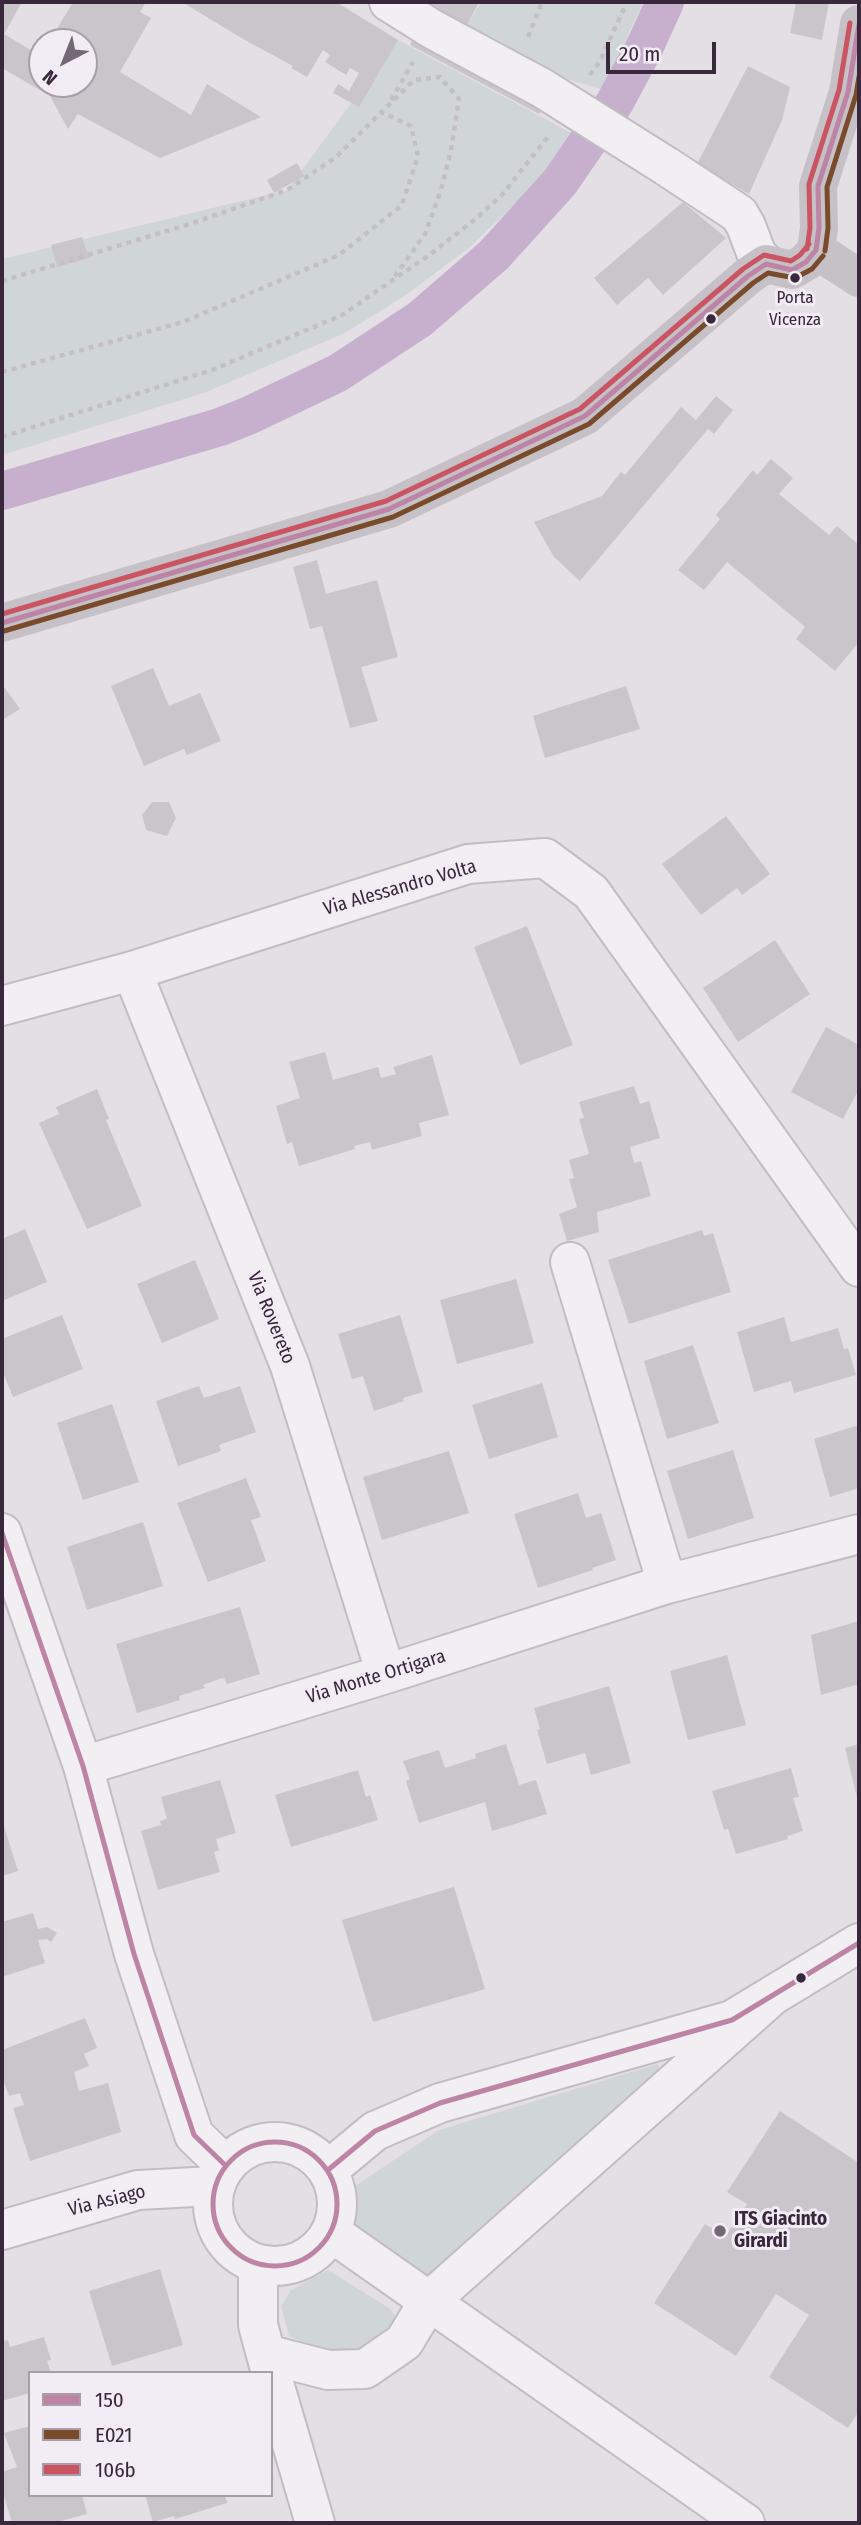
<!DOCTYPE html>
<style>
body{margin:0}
#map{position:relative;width:861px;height:2525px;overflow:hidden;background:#e4dfe4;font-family:"Fira Sans Condensed",sans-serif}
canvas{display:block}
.frame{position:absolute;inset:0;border:4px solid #39283b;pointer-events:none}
.legend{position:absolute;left:28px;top:2371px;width:245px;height:126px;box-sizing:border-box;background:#f2ecf4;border:2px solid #a89eaa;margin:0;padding:9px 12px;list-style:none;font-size:21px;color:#39283b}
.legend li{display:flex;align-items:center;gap:14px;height:35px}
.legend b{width:35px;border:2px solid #a89eaa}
.north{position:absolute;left:28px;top:28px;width:70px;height:70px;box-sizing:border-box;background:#f2ecf4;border:2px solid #a89eaa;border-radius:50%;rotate:222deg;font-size:19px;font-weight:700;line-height:28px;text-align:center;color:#39283b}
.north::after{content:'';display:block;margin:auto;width:24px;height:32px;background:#756876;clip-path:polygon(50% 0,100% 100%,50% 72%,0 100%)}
.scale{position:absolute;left:606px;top:42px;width:110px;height:32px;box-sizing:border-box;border:4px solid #39283b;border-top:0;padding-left:9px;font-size:21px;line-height:24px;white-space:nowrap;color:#39283b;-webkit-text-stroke:5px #f2ecf4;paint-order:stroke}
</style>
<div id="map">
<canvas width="861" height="2525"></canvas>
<div class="frame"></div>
<ul class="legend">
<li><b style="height:9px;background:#bd84a5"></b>150</li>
<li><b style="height:9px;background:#7a4b2a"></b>E021</li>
<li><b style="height:9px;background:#ca5462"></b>106b</li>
</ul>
<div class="north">N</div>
<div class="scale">20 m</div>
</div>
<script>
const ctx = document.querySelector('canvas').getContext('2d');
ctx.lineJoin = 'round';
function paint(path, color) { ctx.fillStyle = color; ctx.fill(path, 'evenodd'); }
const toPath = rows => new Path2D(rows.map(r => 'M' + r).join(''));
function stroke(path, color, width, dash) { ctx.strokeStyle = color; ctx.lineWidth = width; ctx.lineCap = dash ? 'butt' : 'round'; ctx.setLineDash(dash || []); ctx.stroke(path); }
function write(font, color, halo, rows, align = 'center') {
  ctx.font = font + ' "Fira Sans Condensed",sans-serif'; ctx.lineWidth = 6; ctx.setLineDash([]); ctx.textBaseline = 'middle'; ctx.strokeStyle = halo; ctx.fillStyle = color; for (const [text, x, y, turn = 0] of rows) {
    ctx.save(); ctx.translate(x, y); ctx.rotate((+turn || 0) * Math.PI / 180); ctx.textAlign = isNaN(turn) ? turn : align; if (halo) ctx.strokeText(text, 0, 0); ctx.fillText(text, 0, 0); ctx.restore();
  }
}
const green = toPath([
 [481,2,643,2,603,90,560,77,467,25],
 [398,40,577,136,538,182,470,247,406,295,345,333,204,393,2,455,2,259,287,190],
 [658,2064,663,2078,431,2277,394,2269,354,2241,355,2186,439,2130],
 [328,2270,389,2308,402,2325,372,2349,334,2357,289,2336,281,2306,291,2290]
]);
const canal = toPath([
 [2,491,220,427,250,415,338,373,420,319,494,255,560,182,615,102,646,44,665,2]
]);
const building = toPath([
 [2,2,22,2,4,34,42,57,42,84,84,84,84,42,49,42,73,2,146,2,140,12,151,18,120,72,191,115,207,84,261,117,160,158,78,114,68,129,50,96,2,68],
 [182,2,336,2,398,40,359,107,333,93,338,84,349,91,359,73,350,68,346,75,325,62,330,55,323,50,307,77,291,68,293,66,243,39],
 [431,2,479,2,467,25,560,77,539,114,410,45],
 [796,2,829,2,822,40,790,33],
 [748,66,790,87,782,120,749,194,697,164],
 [297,163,304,176,274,193,267,180],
 [683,202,726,238,663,295,648,278,617,305,594,278],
 [82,237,89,258,57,267,51,245],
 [716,396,733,410,714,434,708,429,580,581,554,557,534,522,602,496,621,472,625,475,681,407,696,420],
 [771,459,793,478,779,494,829,535,837,526,859,545,859,642,835,671,796,639,805,627,727,562,704,590,678,570,720,519,716,515,753,470,757,475],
 [317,560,326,594,377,580,398,657,361,667,378,721,350,728,322,626,310,629,293,567],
 [153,668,169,706,200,693,221,741,187,755,184,749,144,766,111,686],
 [2,684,20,709,2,720],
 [626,686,640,729,545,758,533,716],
 [152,802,169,802,176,818,167,836,146,830,142,815],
 [726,816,770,874,742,895,737,888,701,915,662,864],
 [527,926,573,1045,520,1065,474,947],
 [775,940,810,994,738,1042,703,988],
 [826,1027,859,1045,859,1089,843,1119,791,1092],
 [325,1052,333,1080,378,1067,381,1078,396,1074,393,1067,432,1055,449,1115,419,1123,422,1136,372,1150,370,1142,354,1146,355,1149,299,1166,292,1142,287,1144,276,1106,300,1098,289,1062],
 [634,1086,640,1104,649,1101,660,1138,630,1147,634,1163,641,1161,651,1196,597,1212,599,1232,567,1241,559,1214,577,1207,569,1179,574,1178,569,1160,589,1154,579,1119,584,1118,579,1102],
 [97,1089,109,1119,106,1120,142,1206,87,1229,39,1123,59,1114,56,1107],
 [25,1229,47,1282,2,1301,2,1239],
 [702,1230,704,1236,713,1233,731,1292,629,1324,608,1260],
 [195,1260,219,1319,162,1343,137,1284],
 [516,1279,534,1343,457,1364,440,1300],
 [62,1315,83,1369,13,1397,2,1370,2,1339],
 [400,1315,423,1392,403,1398,404,1401,374,1411,363,1376,352,1379,338,1334],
 [784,1317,791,1342,838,1328,844,1349,848,1348,856,1375,794,1393,791,1381,754,1392,737,1332],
 [693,1345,719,1423,667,1439,644,1361],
 [542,1383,558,1437,489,1459,472,1405],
 [199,1386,204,1398,240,1386,256,1432,219,1445,221,1451,178,1466,156,1401],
 [112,1404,139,1482,83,1500,57,1423],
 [859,1425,859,1488,830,1497,814,1439],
 [733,1450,754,1518,688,1539,667,1471],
 [449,1451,469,1513,382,1540,363,1477],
 [246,1478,261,1517,251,1520,266,1561,208,1582,177,1503],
 [578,1493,586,1518,601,1513,616,1560,592,1568,593,1570,538,1588,514,1514],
 [143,1522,163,1586,87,1610,67,1547],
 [240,1607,260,1674,227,1684,224,1678,219,1679,203,1685,205,1688,179,1696,180,1700,137,1713,116,1644],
 [859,1621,859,1684,821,1695,811,1635],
 [727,1655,746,1725,688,1740,670,1671],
 [609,1686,631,1763,591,1775,585,1753,547,1764,537,1730,540,1729,534,1708],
 [506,1744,519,1785,536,1780,547,1814,492,1831,485,1802,419,1823,406,1781,410,1779,403,1761,439,1750,445,1768,476,1758,475,1754],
 [859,1744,859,1802,858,1802,845,1748],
 [791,1768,799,1797,793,1798,803,1831,787,1836,788,1839,736,1854,728,1829,724,1830,712,1791],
 [358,1770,366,1797,370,1795,378,1820,291,1847,275,1795],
 [220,1780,236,1833,216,1839,219,1850,214,1852,220,1872,158,1890,141,1831,161,1825,160,1821,167,1819,161,1797],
 [2,1820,18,1871,2,1876],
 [454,1887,485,1989,373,2022,342,1920],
 [33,1913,38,1929,47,1927,57,1933,51,1942,47,1939,38,1940,45,1963,2,1977,2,1922],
 [85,2018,97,2048,84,2054,89,2066,74,2072,79,2091,108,2083,121,2132,30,2161,13,2108,24,2105,20,2093,9,2096,2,2077,2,2050],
 [780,2111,859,2163,859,2411,848,2428,769,2377,809,2315,776,2294,736,2356,654,2303,705,2224,725,2237,747,2204,727,2192],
 [160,2269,183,2345,112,2366,89,2291],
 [44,2337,51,2360,47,2361,51,2373,30,2373,30,2393,2,2401,2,2341,8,2340,10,2347],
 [30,2426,30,2495,82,2495,87,2514,54,2523,12,2523,2,2489,2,2472,17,2467,4,2433],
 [145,2495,225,2495,227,2503,175,2519,174,2516,153,2522]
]);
const path = toPath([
 [528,37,542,2],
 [590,75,600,61,627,2],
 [391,100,413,62],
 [2,281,190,224,287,190,335,158,414,80,440,77,459,99,451,150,441,190,425,234,393,279],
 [2,372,183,322,339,255,402,205,418,156,411,126,381,112],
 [2,437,212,370,342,315,428,256,473,221,501,196,548,137]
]);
const street = toPath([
 [389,2,432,29,542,88],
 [666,166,739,214,746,226,757,255,766,264],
 [132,971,290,1366,386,1674],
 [2,1006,132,971,468,864,545,858,591,892,859,1267],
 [570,1262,667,1584],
 [2,1533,83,1766,134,1954,194,2135,225,2165],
 [83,1766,386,1674,667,1584,859,1534],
 '213 2204a62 62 0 1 1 124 0a62 62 0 1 1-124 0Z',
 [328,2170,375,2131,440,2103,732,2020,859,1943],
 [2,2230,138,2190,214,2186],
 [332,2233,745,2523],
 [258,2265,258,2325,271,2373],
 [266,2354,328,2370,365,2369,404,2342,428,2302,773,1995],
 [271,2373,315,2523]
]);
const secondary = toPath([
 [816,250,819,228,818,186,848,92,859,24],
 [816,250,859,278],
 [2,623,389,509,585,416,748,276,766,264,792,270,806,262,816,250]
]);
const streetBridge = toPath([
 [542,88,666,166]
]);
const bus1 = toPath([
 [816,250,819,228,818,186,848,92,859,24],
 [2,623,389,509,585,416,748,276,766,264,792,270,806,262,816,250],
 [2,1533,83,1766,134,1954,194,2135,225,2165],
 '213 2204a62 62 0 1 1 124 0a62 62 0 1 1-124 0Z',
 [328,2170,375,2131,440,2103,732,2020,859,1943]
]);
const bus2 = toPath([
 [825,251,828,228,827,187,856,95,859,77],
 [4,631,393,517,589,424,753,283,768,273,795,278,812,269,823,256]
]);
const bus3 = toPath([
 [807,249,810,228,809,184,839,90,850,23],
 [2,614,386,501,580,409,743,269,764,255,791,261,800,255,809,244]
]);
const markers = [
 [795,278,6,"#39283b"],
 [711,319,6,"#39283b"],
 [801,1978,6,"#39283b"],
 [720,2231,7,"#756876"]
];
const busNames = [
 ["Porta",795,298],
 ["Vicenza",795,320]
];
const streetNames = [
 ["Via Alessandro Volta",400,888,-16],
 ["Via Rovereto",271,1318,68],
 ["Via Monte Ortigara",376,1677,-17],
 ["Via Asiago",107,2201,-14]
];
const poiNames = [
 ["ITS Giacinto",734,2220],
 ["Girardi",734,2242]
];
paint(green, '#d0d6d8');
stroke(canal, '#c7afce', 38);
paint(building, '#cac5cb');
stroke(street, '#c2bdc2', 42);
stroke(path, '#c4bfc5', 4.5, [5, 5]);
stroke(street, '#f1eff1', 38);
stroke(secondary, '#c6c0c7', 38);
stroke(streetBridge, '#c2bdc2', 42, []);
stroke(streetBridge, '#f1eff1', 38);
stroke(bus1, '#bd84a5', 5);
stroke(bus2, '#7a4b2a', 5);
stroke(bus3, '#ca5462', 5);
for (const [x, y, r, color] of markers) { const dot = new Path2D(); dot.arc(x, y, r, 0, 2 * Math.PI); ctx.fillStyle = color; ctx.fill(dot); stroke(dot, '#f2ecf4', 2.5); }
write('17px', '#39283b', '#f2ecf4', busNames);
write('19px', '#39283b', '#f2ecf4', streetNames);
write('bold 19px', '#39283b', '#f2ecf4', poiNames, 'left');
</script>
